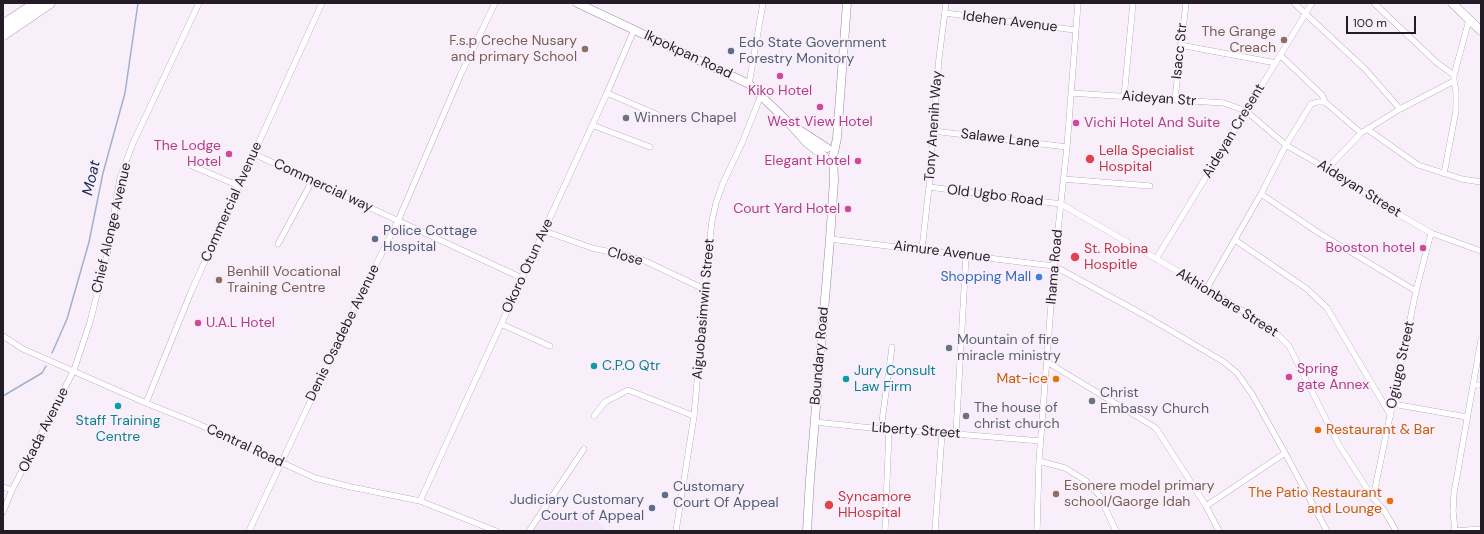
<!DOCTYPE html>
<style>
body{margin:0}
#map{position:relative;width:1484px;height:534px;overflow:hidden;background:#f9effb;font-family:"DM Sans",sans-serif}
canvas{display:block}
.frame{position:absolute;inset:0;border:4px solid #231b26;pointer-events:none}
.scale{position:absolute;left:1346px;top:16px;width:70px;height:18px;box-sizing:border-box;border:2px solid #231b26;border-top:0;padding-left:5px;font-size:12px;line-height:14px;white-space:nowrap;color:#231b26;-webkit-text-stroke:3px #f9effb;paint-order:stroke}
</style>
<div id="map">
<canvas width="1484" height="534"></canvas>
<div class="frame"></div>
<div class="scale">100 m</div>
</div>
<script>
const ctx = document.querySelector('canvas').getContext('2d');
ctx.lineJoin = 'round';
function paint(path, color) { ctx.fillStyle = color; ctx.fill(path, 'evenodd'); }
const toPath = rows => new Path2D(rows.map(r => 'M' + r).join(''));
function stroke(path, color, width, dash) { ctx.strokeStyle = color; ctx.lineWidth = width; ctx.lineCap = dash ? 'butt' : 'round'; ctx.setLineDash(dash || []); ctx.stroke(path); }
function write(font, color, halo, rows, align = 'center') {
  ctx.font = font + ' "DM Sans",sans-serif'; ctx.lineWidth = 3.5; ctx.setLineDash([]); ctx.textBaseline = 'middle'; ctx.strokeStyle = halo; ctx.fillStyle = color; for (const [text, x, y, turn = 0] of rows) {
    ctx.save(); ctx.translate(x, y); ctx.rotate((+turn || 0) * Math.PI / 180); ctx.textAlign = isNaN(turn) ? turn : align; if (halo) ctx.strokeText(text, 0, 0); ctx.fillText(text, 0, 0); ctx.restore();
  }
}
const built = toPath([
 [548,510,561,513,586,512,605,527,604,531,534,531,544,513]
]);
const stream = toPath([
 [52,353,67,319,89,242,103,173,125,93,138,3],
 [3,396,42,373,46,366]
]);
const street = toPath([
 [1294,3,1365,69,1400,109],
 [1374,3,1436,62,1454,75],
 [945,13,1075,30],
 [1180,45,1276,63],
 [1281,56,1322,95,1325,102],
 [749,84,763,3],
 [607,93,658,115],
 [1071,93,1224,103,1246,111,1286,145,1327,169,1381,204,1431,233,1481,251],
 [1124,97,1133,3],
 [1175,99,1186,3],
 [592,125,650,147],
 [1367,129,1418,165,1462,179,1481,182],
 [933,131,1067,147],
 [1361,133,1400,109,1454,81,1454,75,1469,20],
 [254,154,522,278],
 [190,165,239,186],
 [1444,174,1456,110,1456,91,1454,81],
 [1063,179,1150,186],
 [929,187,1061,204,1207,288,1273,330,1289,346,1339,445,1373,498,1384,510,1396,531],
 [1261,194,1319,233,1416,291],
 [544,231,592,248,620,254,645,261,704,289],
 [830,239,1054,266,1144,315,1224,362,1237,373,1252,394,1285,453,1327,531],
 [1235,240,1307,289,1327,308,1391,416],
 [278,244,312,181],
 [922,249,929,187,939,58,946,3],
 [1156,259,1312,3],
 [1207,288,1261,194,1286,145,1311,104,1317,102,1325,102,1361,133,1327,169],
 [501,324,550,346],
 [3,336,23,349,146,403,196,423,315,478,351,487,420,501,496,531],
 [1047,362,1156,428,1206,506,1219,531],
 [1473,385,1481,385],
 [146,403,191,292,322,3],
 [1393,404,1467,417],
 [594,416,605,402,628,390,694,416],
 [815,422,881,429,956,434,1041,441],
 [881,429,892,347],
 [956,434,966,255],
 [1039,461,1065,468,1086,481,1099,495,1116,531],
 [3,487,12,490],
 [1373,498,1416,291,1431,233],
 [420,501,607,93,634,30],
 [1206,506,1285,453],
 [3,512,12,490,74,370,90,322,107,255,120,178,133,143,199,3],
 [249,531,362,292,398,221,460,76,495,3],
 [529,531,584,449],
 [676,531,694,416,704,304,704,289,712,221,716,203,723,183,742,143,761,95],
 [885,531,889,430],
 [935,531,942,433],
 [1037,531,1039,461,1054,266,1067,147,1078,3],
 [1455,531,1453,511,1454,493,1481,340],
 [1455,531,1481,529]
]);
const secondary = toPath([
 [577,3,749,84,789,123,807,143,824,156],
 [1452,3,1481,31],
 [801,131,827,148],
 [834,152,837,138,847,3],
 [807,531,810,479,830,239,834,180,833,156]
]);
const highway = toPath([
 [3,25,36,3],
 [3,35,50,3]
]);
const markers = [
 [1284,40,4,"#8d6e63"],
 [585,49,4,"#8d6e63"],
 [731,51,4,"#5c6f8a"],
 [780,76,4,"#d1479c"],
 [820,107,4,"#d1479c"],
 [626,118,4,"#6b7280"],
 [1076,123,4,"#d1479c"],
 [229,154,4,"#d1479c"],
 [1090,159,5,"#e0444e"],
 [858,161,4,"#d1479c"],
 [848,209,4,"#d1479c"],
 [375,239,4,"#5c6f8a"],
 [1423,248,4,"#d1479c"],
 [1075,257,5,"#e0444e"],
 [1039,277,4,"#3f7fe0"],
 [219,280,4,"#8d6e63"],
 [198,323,4,"#d1479c"],
 [949,348,4,"#6b7280"],
 [594,366,4,"#0f9aa8"],
 [1289,377,4,"#d1479c"],
 [846,379,4,"#0f9aa8"],
 [1056,379,4,"#e8710a"],
 [1092,401,4,"#6b7280"],
 [118,406,4,"#0f9aa8"],
 [966,416,4,"#6b7280"],
 [1318,430,4,"#e8710a"],
 [1056,494,4,"#8d6e63"],
 [665,495,4,"#5c6f8a"],
 [1390,501,4,"#e8710a"],
 [829,505,5,"#e0444e"],
 [652,508,4,"#5c6f8a"]
];
const streetNames = [
 ["Idehen Avenue",1010,22,7],
 ["Isacc Str",1180,51,-84],
 ["Ikpokpan Road",688,55,25],
 ["Aideyan Str",1159,99,4],
 ["Tony Anenih Way",934,126,-86],
 ["Aideyan Cresent",1234,131,-59],
 ["Salawe Lane",1000,139,7],
 ["Commercial way",323,186,25],
 ["Aideyan Street",1359,189,32],
 ["Old Ugbo Road",995,196,7],
 ["Commercial Avenue",232,202,-66],
 ["Chief Alonge Avenue",112,228,-77],
 ["Aimure Avenue",942,252,7],
 ["Close",625,257,16],
 ["Okoro Otun Ave",528,266,-65],
 ["Ihama Road",1055,267,-85],
 ["Akhionbare Street",1227,303,32],
 ["Aiguobasimwin Street",704,309,-85],
 ["Denis Osadebe Avenue",343,333,-64],
 ["Boundary Road",820,356,-85],
 ["Ogiugo Street",1401,365,-78],
 ["Okada Avenue",44,430,-63],
 ["Liberty Street",916,431,4],
 ["Central Road",245,446,25]
];
const educationNames = [
 ["The Grange",1276,32],
 ["Creach",1276,48],
 ["F.s.p Creche Nusary",577,41],
 ["and primary School",577,57],
 ["Benhill Vocational",227,272,"left"],
 ["Training Centre",227,288,"left"],
 ["Esonere model primary",1064,486,"left"],
 ["school/Gaorge Idah",1064,502,"left"]
];
const serviceNames = [
 ["Edo State Government",739,43],
 ["Forestry Monitory",739,59],
 ["Police Cottage",383,231],
 ["Hospital",383,247],
 ["Customary",673,487],
 ["Court Of Appeal",673,503],
 ["Judiciary Customary",644,500,"right"],
 ["Court of Appeal",644,516,"right"]
];
const hotelNames = [
 ["Kiko Hotel",780,91,"center"],
 ["West View Hotel",820,122,"center"],
 ["Vichi Hotel And Suite",1084,123,"left"],
 ["The Lodge",221,146],
 ["Hotel",221,162],
 ["Elegant Hotel",850,161],
 ["Court Yard Hotel",840,209],
 ["Booston hotel",1415,248],
 ["U.A.L Hotel",206,323,"left"],
 ["Spring",1297,369,"left"],
 ["gate Annex",1297,385,"left"]
];
const worshipNames = [
 ["Winners Chapel",634,118],
 ["Mountain of fire",957,340],
 ["miracle ministry",957,356],
 ["Christ",1100,393],
 ["Embassy Church",1100,409],
 ["The house of",974,408],
 ["christ church",974,424]
];
const healthNames = [
 ["Lella Specialist",1099,151],
 ["Hospital",1099,167],
 ["St. Robina",1084,249],
 ["Hospitle",1084,265],
 ["Syncamore",838,497],
 ["HHospital",838,513]
];
const shopNames = [
 ["Shopping Mall",1031,277]
];
const cultureNames = [
 ["C.P.O Qtr",602,366],
 ["Jury Consult",854,371],
 ["Law Firm",854,387],
 ["Staff Training",118,421,"center"],
 ["Centre",118,437,"center"]
];
const foodNames = [
 ["Mat-ice",1048,379],
 ["Restaurant & Bar",1326,430,"left"],
 ["The Patio Restaurant",1382,493],
 ["and Lounge",1382,509]
];
const waterNames = [
 ["Moat",92,178,-77]
];
paint(built, '#f5e4fa');
stroke(stream, '#9fb0cf', 1.5);
stroke(street, '#9c87a3', 6);
stroke(secondary, '#9c87a3', 9);
stroke(highway, '#9c87a3', 11);
stroke(street, '#fff', 5.5);
stroke(secondary, '#fff', 8);
stroke(highway, '#fff', 10);
for (const [x, y, r, color] of markers) { const dot = new Path2D(); dot.arc(x, y, r, 0, 2 * Math.PI); ctx.fillStyle = color; ctx.fill(dot); stroke(dot, '#f9effb', 1.5); }
write('14px', '#231b26', '#f9effb', streetNames);
write('14px', '#785e54', '#f9effb', educationNames, 'right');
write('14px', '#4e5e75', '#f9effb', serviceNames, 'left');
write('14px', '#b23c85', '#f9effb', hotelNames, 'right');
write('14px', '#5b616d', '#f9effb', worshipNames, 'left');
write('14px', '#be3a42', '#f9effb', healthNames, 'left');
write('14px', '#366cbe', '#f9effb', shopNames, 'right');
write('14px', '#0d838f', '#f9effb', cultureNames, 'left');
write('14px', '#c56008', '#f9effb', foodNames, 'right');
write('italic 15px', '#172a54', '#f9effb', waterNames);
</script>
